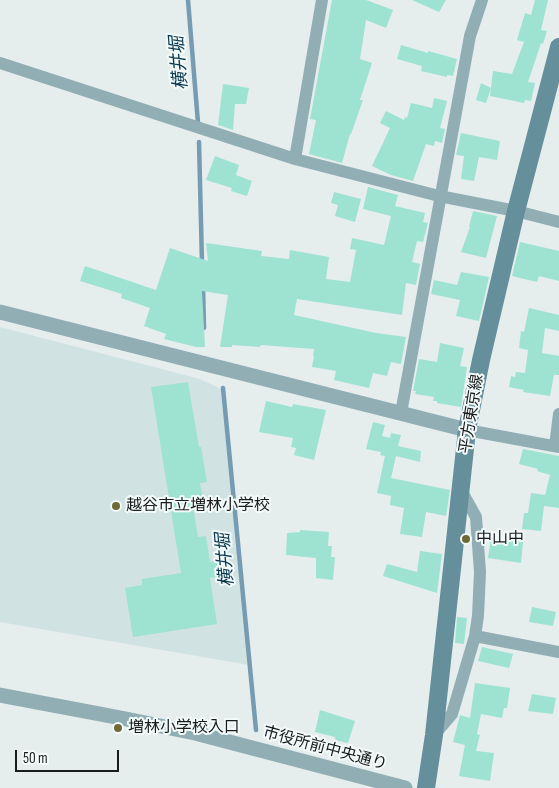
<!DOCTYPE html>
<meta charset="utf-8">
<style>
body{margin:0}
#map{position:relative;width:559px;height:788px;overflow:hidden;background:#e5eded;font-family:"Sofia Sans Condensed",sans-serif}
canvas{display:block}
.scale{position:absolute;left:15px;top:750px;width:104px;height:22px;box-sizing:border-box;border:2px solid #191c1c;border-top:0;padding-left:6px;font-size:15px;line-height:18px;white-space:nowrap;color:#191c1c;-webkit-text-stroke:4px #f3fafa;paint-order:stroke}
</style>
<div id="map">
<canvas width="559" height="788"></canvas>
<div class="scale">50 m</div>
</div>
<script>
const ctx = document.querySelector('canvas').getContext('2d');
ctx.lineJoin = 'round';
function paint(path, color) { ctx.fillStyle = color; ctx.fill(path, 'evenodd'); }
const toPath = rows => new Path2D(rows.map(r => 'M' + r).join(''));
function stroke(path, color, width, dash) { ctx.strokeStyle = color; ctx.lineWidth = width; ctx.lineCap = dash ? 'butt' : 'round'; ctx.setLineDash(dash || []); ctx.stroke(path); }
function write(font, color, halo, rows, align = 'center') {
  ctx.font = font + ' "Sofia Sans Condensed","Noto Sans JP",sans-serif'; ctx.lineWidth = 4; ctx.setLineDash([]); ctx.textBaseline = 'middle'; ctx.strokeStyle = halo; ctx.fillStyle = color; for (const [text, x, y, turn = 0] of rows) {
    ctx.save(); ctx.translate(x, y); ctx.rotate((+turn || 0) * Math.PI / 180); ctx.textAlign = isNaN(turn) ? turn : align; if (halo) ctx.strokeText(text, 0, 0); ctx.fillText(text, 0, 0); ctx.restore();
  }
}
const built = toPath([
 [0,327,200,379,221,389,249,665,0,622]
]);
const stream = toPath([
 [188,0,198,123],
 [199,142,202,263],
 [203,286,204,328],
 [223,388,256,730]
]);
const building = toPath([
 [332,0,366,0,393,10,386,28,366,20,360,59,372,63,360,100,363,100,351,134,350,134,342,163,309,154,316,120,310,119],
 [412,0,446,0,439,12],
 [535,0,548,0,541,30,547,31,543,44,541,43,528,82,535,83,531,101,525,100,524,103,490,96,491,88,486,103,476,100,481,83,491,88,493,71,512,74,524,42,517,40,525,13,531,15],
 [401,45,428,53,428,51,457,59,453,76,447,75,447,77,421,71,422,66,397,59],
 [223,84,249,88,246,104,235,104,233,130,218,125],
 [434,98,447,101,440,128,445,129,442,143,435,141,434,146,426,144,413,181,391,175,372,166,390,128,380,123,386,111,404,120,405,117,407,118,411,103,432,108],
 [461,133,500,141,497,160,479,157,474,181,461,179,464,156,456,155],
 [215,156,239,165,236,175,252,181,247,196,231,191,232,188,206,180],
 [368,187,398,195,395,206,425,213,423,222,428,223,423,242,417,241,412,262,420,264,416,285,406,283,402,315,297,299,294,315,376,333,406,337,401,364,391,362,387,376,373,373,369,388,334,380,336,371,312,367,314,356,313,356,314,349,261,345,260,347,232,345,232,347,220,347,228,295,202,291,205,347,196,347,164,339,166,334,144,326,150,308,121,298,122,294,80,281,85,266,156,290,170,248,208,261,206,243,262,251,261,256,289,259,290,250,329,257,326,279,350,282,356,250,350,249,352,238,384,245,391,216,363,209],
 [334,192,361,199,355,222,335,216,338,205,331,203],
 [473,211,497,216,486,258,461,252,470,227,469,227],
 [520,242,559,251,559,281,539,276,537,282,512,276],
 [461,272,489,277,479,321,456,316,460,300,431,294,434,280,457,285],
 [529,308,559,315,559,331,545,328,542,353,559,356,559,375,554,375,550,396,523,392,524,390,509,387,511,376,515,377,516,372,525,373,528,350,519,348,521,331,524,332],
 [440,343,464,348,460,366,467,367,461,407,437,403,437,401,433,401,434,397,415,394,416,391,413,391,419,359,437,362],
 [188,382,199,447,201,447,207,482,200,483,203,499,192,500,198,537,206,536,210,562,219,560,221,576,210,578,217,624,133,637,125,588,142,585,142,579,181,573,151,387],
 [266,401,292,407,293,404,326,410,314,460,294,455,296,448,291,447,293,438,259,432],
 [373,422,385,425,382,436,390,438,391,433,401,435,398,446,421,451,420,462,396,456,391,478,450,490,446,516,426,512,422,537,400,534,404,508,390,505,391,496,377,493,385,456,380,455,381,452,366,449],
 [523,449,559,456,559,508,544,506,541,531,522,529,524,513,528,513,531,493,545,495,550,475,537,471,538,469,519,464],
 [300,530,329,532,328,546,332,546,331,557,335,557,333,580,316,578,316,558,286,555,287,533,300,532],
 [491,538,523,542,521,563,488,558],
 [420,551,442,554,437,593,383,576,387,564,417,572],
 [532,607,556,612,553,626,529,622],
 [457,617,467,618,464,644,455,643],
 [482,647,513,654,509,668,478,661],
 [475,683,510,688,507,708,504,708,502,718,481,714,477,734,480,735,476,751,494,753,490,781,459,776,465,745,453,742,460,715,470,718],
 [532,694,556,698,553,714,528,711],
 [320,710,355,721,348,743,335,740,335,737,315,732]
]);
const minor = toPath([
 [0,63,295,159,439,196,516,211,559,222],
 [295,159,322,0],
 [401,413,470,36,482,0],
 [467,430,559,447],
 [555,446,559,414],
 [461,490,476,517,480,572,478,616,475,636],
 [434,735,452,714,475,636,559,652]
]);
const tertiary = toPath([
 [0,312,467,430],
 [0,695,121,718,195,733,405,788]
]);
const secondary = toPath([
 [426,788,434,735,467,430,481,360,516,211,559,47]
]);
const markers = [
 [116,506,5,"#706835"],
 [466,539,5,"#706835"],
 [118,728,5,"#706835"]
];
const streetNames = [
 ["平方東京線",472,414,-81],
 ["市役所前中央通り",325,749,15]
];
const poiNames = [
 ["越谷市立増林小学校",126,506],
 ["中山中",476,539],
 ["増林小学校入口",128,728]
];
const waterNames = [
 ["横井堀",180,63,-95],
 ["横井堀",226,560,-95]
];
paint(built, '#d1e2e2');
stroke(stream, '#759cb3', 4.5);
paint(building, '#9ee3d2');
stroke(minor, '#91aeb5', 12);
stroke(tertiary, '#91aeb5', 15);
stroke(secondary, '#648f9b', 18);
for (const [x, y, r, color] of markers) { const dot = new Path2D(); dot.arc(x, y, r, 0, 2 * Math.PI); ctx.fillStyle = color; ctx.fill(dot); stroke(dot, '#f3fafa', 2); }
write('16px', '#191c1c', '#f3fafa', streetNames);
write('16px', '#191c1c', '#f3fafa', poiNames, 'left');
write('italic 18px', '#09384e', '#f3fafa', waterNames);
</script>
